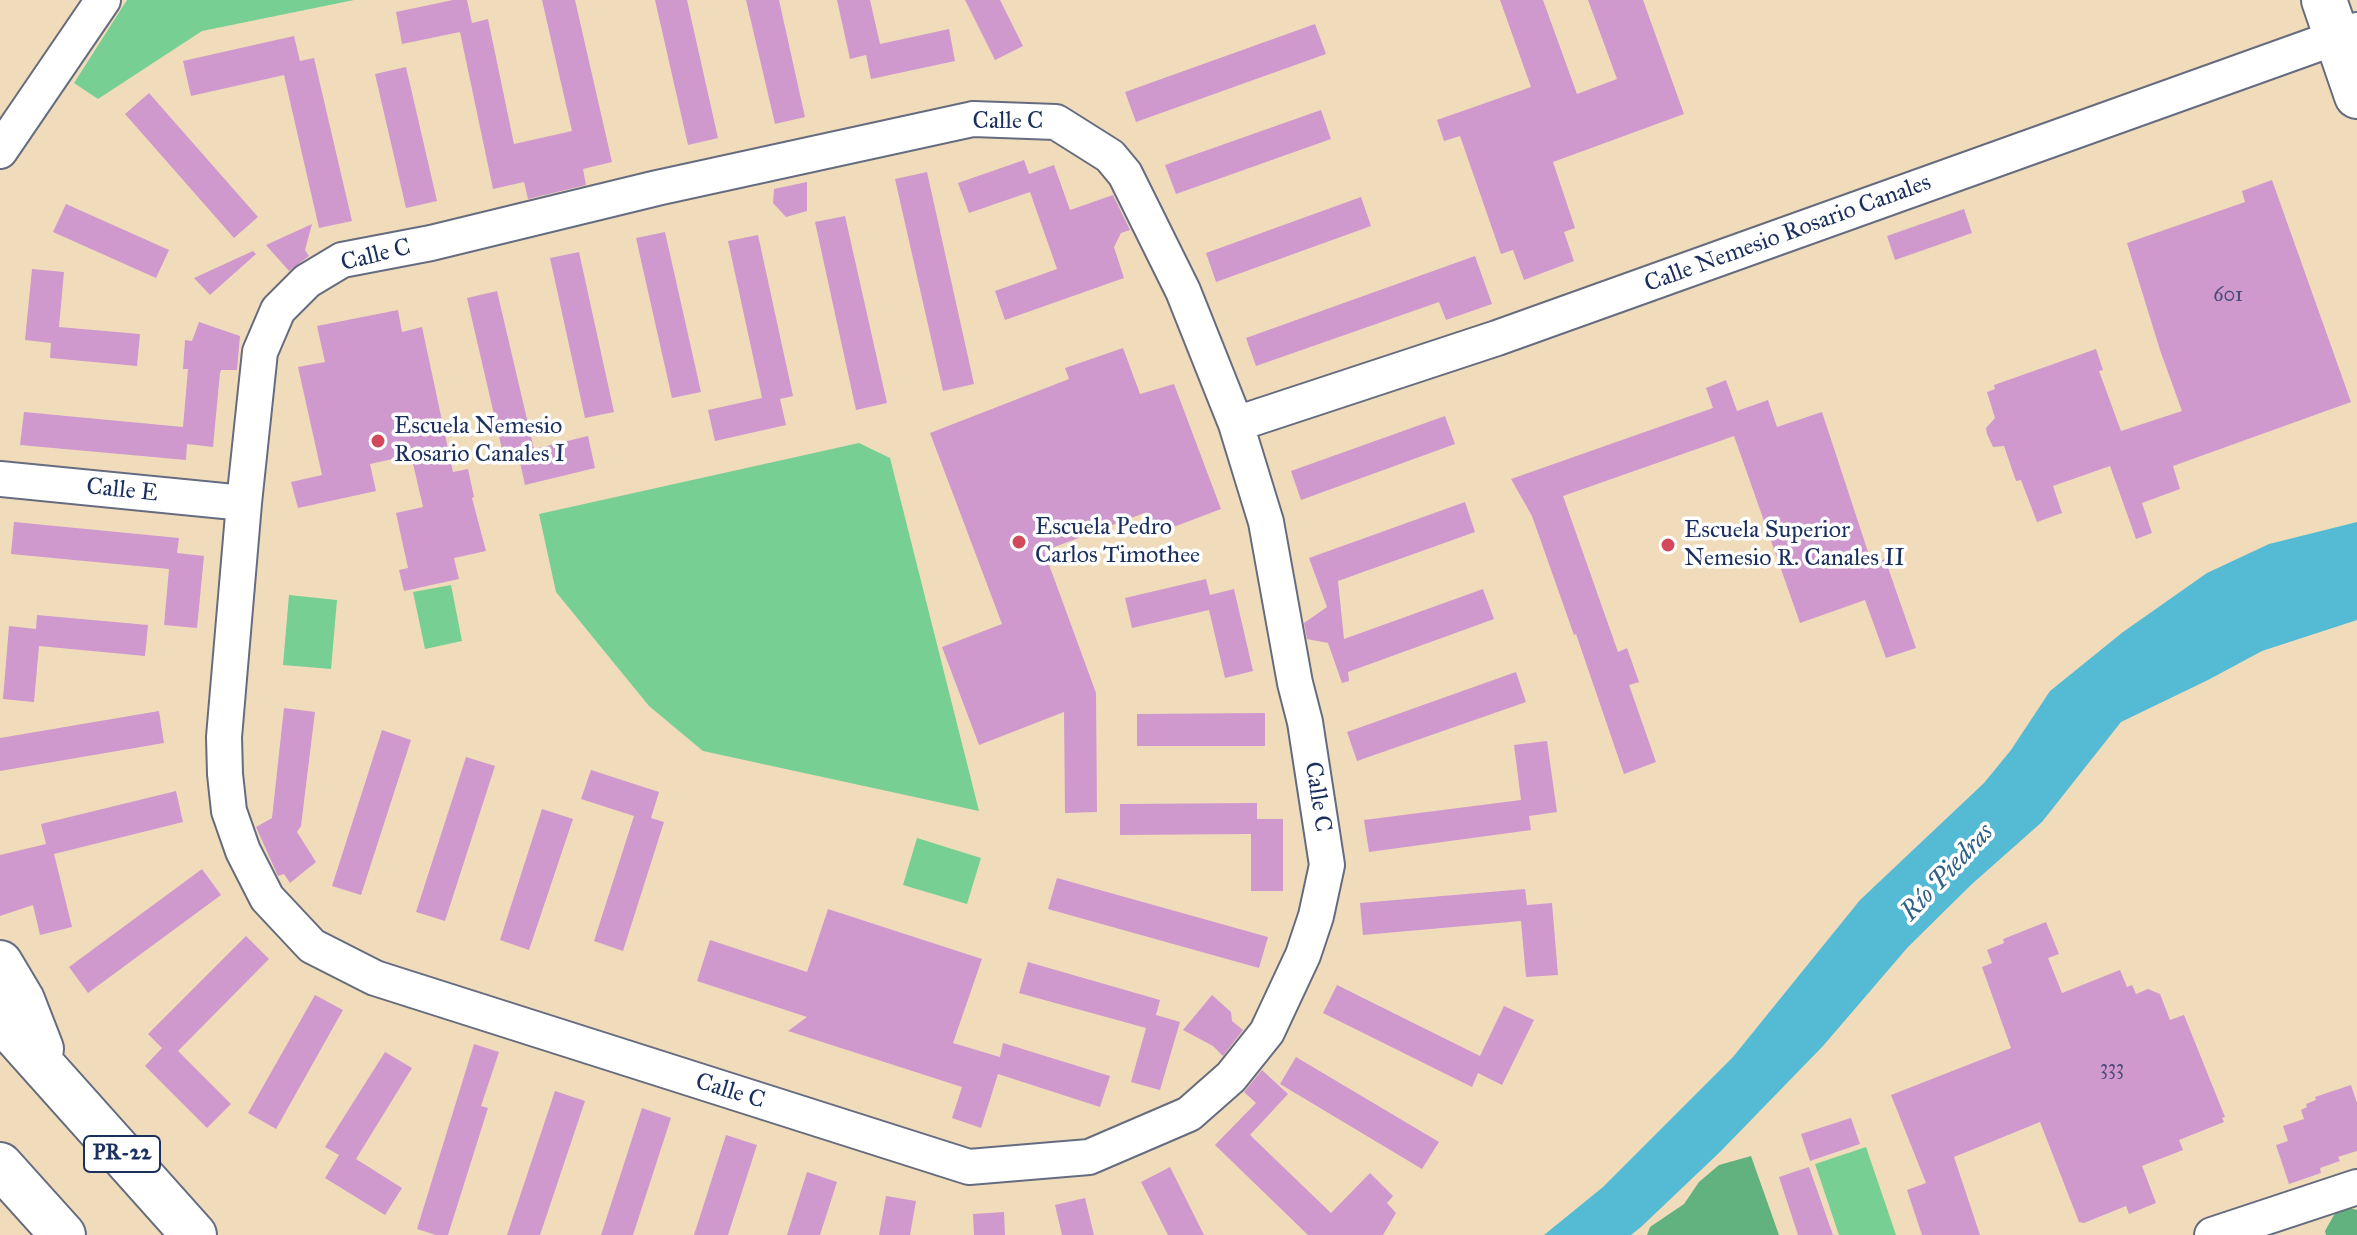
<!DOCTYPE html>
<meta charset="utf-8">
<style>
body{margin:0}
canvas{display:block;background:#f0dcbb}
</style>
<canvas width="2357" height="1235"></canvas>
<script>
const ctx = document.querySelector('canvas').getContext('2d');
ctx.lineJoin = 'round';
function paint(path, color) { ctx.fillStyle = color; ctx.fill(path, 'evenodd'); }
const toPath = rows => new Path2D(rows.map(r => 'M' + r).join(''));
function stroke(path, color, width, dash) { ctx.strokeStyle = color; ctx.lineWidth = width; ctx.lineCap = dash ? 'butt' : 'round'; ctx.setLineDash(dash || []); ctx.stroke(path); }
function write(font, color, halo, rows, align = 'center') {
  ctx.font = font + ' "IM FELL Great Primer",serif'; ctx.lineWidth = 7; ctx.setLineDash([]); ctx.textBaseline = 'middle'; ctx.strokeStyle = halo; ctx.fillStyle = color; for (const [text, x, y, turn = 0] of rows) {
    ctx.save(); ctx.translate(x, y); ctx.rotate((+turn || 0) * Math.PI / 180); ctx.textAlign = isNaN(turn) ? turn : align; if (halo) ctx.strokeText(text, 0, 0); ctx.fillText(text, 0, 0); ctx.restore();
  }
}
const green = toPath([
 [127,0,354,0,202,31,98,99,74,83],
 [859,443,890,458,979,811,703,751,649,706,556,592,539,514],
 [451,585,462,641,425,649,413,592],
 [289,595,337,600,331,669,283,665],
 [917,838,981,858,967,904,903,885],
 [1866,1147,1896,1235,1839,1235,1815,1164]
]);
const forest = toPath([
 [1751,1156,1779,1235,1647,1235,1650,1227,1684,1204,1699,1182,1719,1165],
 [2349,1208,2357,1210,2357,1235,2326,1235,2325,1231,2334,1215,2338,1211]
]);
const water = toPath([
 [2357,522,2357,620,2262,651,2208,680,2121,722,2042,822,1972,884,1908,947,1823,1046,1720,1152,1641,1227,1631,1235,1544,1235,1603,1187,1733,1057,1860,900,1984,783,2011,750,2050,691,2123,632,2207,573,2269,544]
]);
const building = toPath([
 [453,0,467,0,472,23,488,19,514,144,572,131,542,0,575,0,612,162,583,169,586,185,528,199,524,182,493,189,460,32,402,44,396,12],
 [655,0,687,0,718,138,688,145],
 [746,0,779,0,805,117,775,124],
 [837,0,870,0,880,44,949,29,955,61,871,79,866,55,850,59],
 [965,0,1000,0,1023,46,995,60],
 [1500,0,1543,0,1577,94,1617,79,1588,0,1643,0,1684,114,1553,162,1575,228,1564,232,1574,261,1524,280,1513,250,1501,254,1460,136,1444,141,1437,120,1531,87],
 [1315,24,1326,54,1136,122,1125,92],
 [294,36,300,61,314,58,352,221,319,228,284,75,191,96,183,61],
 [406,67,437,201,406,208,375,74],
 [149,93,258,217,234,238,125,114],
 [1321,110,1331,139,1176,194,1165,165],
 [1024,160,1029,174,1054,165,1070,210,1113,195,1130,230,1121,233,1114,247,1124,278,1005,320,995,291,1057,269,1030,192,969,213,958,183],
 [927,172,974,384,943,391,895,179],
 [2272,180,2351,402,2173,466,2180,489,2142,503,2152,533,2136,539,2110,466,2053,486,2062,513,2037,522,2021,480,2016,481,2004,446,1993,447,1987,434,1986,428,1995,418,1987,392,1995,389,1994,385,2096,349,2103,370,2099,371,2121,431,2182,411,2160,350,2127,243,2245,202,2242,191],
 [807,182,807,211,786,217,773,203,774,189],
 [1361,197,1371,226,1216,282,1206,253],
 [66,204,169,250,156,278,53,232],
 [1964,209,1972,233,1895,260,1887,236],
 [845,216,887,403,856,410,815,222],
 [312,224,305,250,309,256,289,271,266,245],
 [665,232,701,392,672,398,636,238],
 [758,235,793,396,780,399,786,425,715,441,708,410,762,398,728,241],
 [253,251,256,254,210,295,194,278],
 [579,252,614,412,585,418,550,258],
 [1475,256,1492,304,1446,320,1439,302,1256,366,1246,338],
 [32,269,64,272,59,327,140,334,137,366,50,358,51,343,25,340],
 [497,291,534,449,588,436,595,468,525,485,519,458,505,462,467,298],
 [398,310,402,332,422,327,453,472,468,469,474,497,472,498,486,551,454,558,459,579,404,591,399,570,408,568,396,513,423,507,411,455,370,464,376,491,298,508,291,482,322,475,298,367,325,362,317,326],
 [199,322,240,336,237,370,221,370,220,373,213,447,187,444,186,460,20,445,24,412,183,427,188,369,183,369,185,340,192,341],
 [1123,348,1140,394,1174,384,1221,509,1155,534,1147,512,1044,551,1096,693,1097,812,1065,813,1064,712,979,745,942,647,1002,624,930,433,1069,379,1065,368],
 [1726,380,1737,411,1768,400,1777,427,1822,412,1872,564,1885,559,1916,648,1886,658,1865,600,1800,623,1734,436,1563,496,1618,652,1627,648,1639,682,1629,685,1656,762,1624,774,1576,634,1574,635,1532,516,1511,479,1713,408,1706,388],
 [1445,416,1455,444,1301,500,1291,471],
 [1465,502,1475,532,1338,581,1344,639,1483,589,1494,619,1348,672,1349,681,1342,683,1328,643,1307,639,1304,623,1327,607,1309,558],
 [14,522,179,538,177,553,204,556,197,628,164,625,169,569,11,554],
 [1206,579,1210,595,1234,589,1253,671,1225,678,1209,610,1132,628,1125,598],
 [37,615,148,625,145,656,39,646,34,702,3,699,9,626,36,629],
 [1516,672,1526,702,1357,761,1347,732],
 [284,708,315,712,301,826,297,832,316,862,290,883,284,874,278,876,256,827,272,818],
 [159,711,164,743,0,771,0,738],
 [1265,713,1265,746,1137,746,1137,714],
 [382,730,411,740,361,895,332,886],
 [1547,741,1557,812,1529,816,1531,830,1369,852,1364,820,1521,800,1514,745],
 [466,757,495,766,445,921,416,912],
 [591,770,659,792,651,818,664,822,623,951,594,941,634,816,581,799],
 [176,791,183,822,54,854,72,927,40,935,33,905,0,916,0,855,46,844,41,824],
 [1257,803,1257,819,1283,819,1283,891,1251,891,1251,834,1120,835,1120,804],
 [542,809,573,819,529,950,500,940],
 [202,869,221,895,88,993,69,967],
 [1057,878,1268,937,1259,968,1048,909],
 [1525,889,1527,905,1552,903,1558,975,1526,977,1521,921,1363,935,1360,903],
 [828,909,982,959,953,1043,1000,1057,1003,1043,1110,1076,1100,1107,998,1074,981,1128,952,1118,962,1087,788,1031,807,1017,697,981,710,940,807,972],
 [2046,922,2059,954,2048,958,2062,993,2120,970,2127,987,2132,985,2136,994,2148,989,2160,994,2170,1020,2184,1015,2225,1117,2222,1118,2224,1122,2179,1140,2183,1150,2142,1166,2156,1203,2129,1214,2126,1206,2084,1223,2079,1222,2040,1122,1954,1157,1980,1235,1922,1235,1907,1190,1926,1183,1891,1095,2011,1048,1982,967,1992,963,1987,950,2004,943,2003,939],
 [246,936,269,959,178,1051,231,1104,207,1128,145,1066,162,1048,148,1034],
 [1028,962,1160,1000,1156,1015,1180,1022,1160,1090,1131,1082,1146,1028,1019,993],
 [1337,985,1480,1056,1504,1006,1534,1020,1502,1085,1478,1073,1472,1087,1323,1013],
 [315,995,343,1010,276,1129,248,1113],
 [1212,995,1231,1012,1232,1021,1243,1030,1223,1056,1213,1046,1183,1030],
 [474,1044,499,1052,481,1106,488,1108,448,1235,436,1235,417,1229],
 [385,1052,412,1068,356,1159,402,1188,385,1215,325,1178,339,1155,325,1147],
 [1296,1057,1439,1142,1422,1169,1280,1084],
 [1262,1070,1288,1094,1250,1135,1331,1213,1370,1173,1393,1196,1387,1203,1396,1213,1383,1235,1308,1235,1215,1145,1256,1103,1244,1092],
 [2351,1085,2357,1103,2357,1151,2338,1157,2340,1161,2320,1168,2321,1173,2289,1184,2276,1145,2288,1141,2283,1126,2304,1119,2301,1110,2307,1107,2306,1104,2316,1100,2315,1097],
 [555,1091,585,1101,540,1235,507,1235],
 [642,1108,671,1118,633,1235,601,1235],
 [1851,1118,1860,1144,1810,1161,1801,1134],
 [726,1135,757,1145,728,1235,694,1235],
 [1170,1167,1204,1235,1168,1235,1141,1182],
 [1809,1167,1833,1235,1798,1235,1779,1177],
 [807,1172,837,1182,820,1235,787,1235],
 [886,1196,916,1201,910,1235,879,1235],
 [1085,1198,1094,1235,1062,1235,1055,1205],
 [1004,1212,1005,1235,974,1235,973,1214]
]);
const minor = toPath([
 [973,119,1056,122,1110,156,1125,174,1183,291,1236,424,1266,522,1295,683,1305,722,1327,865,1316,916,1303,955,1267,1032,1231,1077,1189,1114,1089,1157,969,1167,375,978,312,946,267,898,243,851,229,811,225,774,224,737,244,503,260,352,278,310,307,281,342,260,431,243,657,188,973,119],
 [0,151,103,0],
 [1236,424,1497,338,2357,30],
 [0,479,244,503],
 [2212,1235,2357,1187]
]);
const major = toPath([
 [2324,0,2357,96]
]);
const highway = toPath([
 [0,963,22,1000,41,1049],
 [0,1018,194,1235],
 [0,1165,63,1235]
]);
const markers = [
 [378,441,8,"#d1495b"],
 [1019,542,8,"#d1495b"],
 [1668,545,8,"#d1495b"]
];
const numberNames = [
 ["601",2228,296],
 ["333",2112,1069]
];
const shields = [
 [122,1154,76]
];
const shieldNames = [
 ["PR-22",122,1154]
];
const streetNames = [
 ["Calle C",1008,122],
 ["Calle Nemesio Rosario Canales",1788,234,-20],
 ["Calle C",376,256,-14],
 ["Calle E",122,491,6],
 ["Calle C",1317,797,81],
 ["Calle C",730,1092,17]
];
const poiNames = [
 ["Escuela Nemesio",394,427],
 ["Rosario Canales I",394,455],
 ["Escuela Pedro",1035,528],
 ["Carlos Timothee",1035,556],
 ["Escuela Superior",1684,531],
 ["Nemesio R. Canales II",1684,559]
];
const waterNames = [
 ["Río Piedras",1948,873,-47]
];
paint(green, '#77cf94');
paint(forest, '#61b27e');
paint(water, '#55bbd4');
paint(building, '#cf99ce');
stroke(minor, '#666c7f', 38);
stroke(major, '#666c7f', 48);
stroke(highway, '#666c7f', 48);
stroke(minor, '#fff', 34);
stroke(major, '#fff', 44);
stroke(highway, '#fff', 44);
for (const [x, y, r, color] of markers) { const dot = new Path2D(); dot.arc(x, y, r, 0, 2 * Math.PI); ctx.fillStyle = color; ctx.fill(dot); stroke(dot, '#fff', 3); }
write('20px', '#484a7a', null, numberNames);
for (const [x, y, w] of shields) { const box = new Path2D(); box.roundRect(x - w / 2, y - 18, w, 36, 6); ctx.fillStyle = '#fff'; ctx.fill(box); stroke(box, '#1b2f5e', 2); }
write('bold 22px', '#1b2f5e', null, shieldNames);
write('24px', '#1b2f5e', '#fff', streetNames);
write('24px', '#1b2f5e', '#fff', poiNames, 'left');
write('italic 26px', '#2f6087', '#fff', waterNames);
</script>
